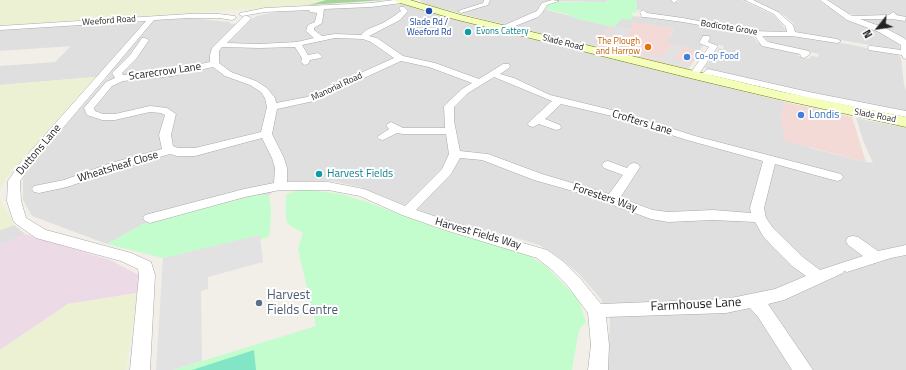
<!DOCTYPE html>
<style>
body{margin:0}
#map{position:relative;width:906px;height:370px;overflow:hidden;background:#f2efe8;font-family:"Titillium Web",sans-serif}
canvas{display:block}
.north{position:absolute;left:858px;top:8px;width:40px;height:40px;-webkit-text-stroke:3px #fff;paint-order:stroke;rotate:240deg;font-size:11px;font-weight:700;line-height:16px;text-align:center;color:#222}
.north::after{content:'';display:block;margin:auto;width:14px;height:18px;background:#222;clip-path:polygon(50% 0,100% 100%,50% 72%,0 100%)}
</style>
<div id="map">
<canvas width="906" height="370"></canvas>
<div class="north">N</div>
</div>
<script>
const ctx = document.querySelector('canvas').getContext('2d');
ctx.lineJoin = 'round';
function paint(path, color) { ctx.fillStyle = color; ctx.fill(path, 'evenodd'); }
const toPath = rows => new Path2D(rows.map(r => 'M' + r).join(''));
function stroke(path, color, width, dash) { ctx.strokeStyle = color; ctx.lineWidth = width; ctx.lineCap = dash ? 'butt' : 'round'; ctx.setLineDash(dash || []); ctx.stroke(path); }
function write(font, color, halo, rows, align = 'center') {
  ctx.font = font + ' "Titillium Web",sans-serif'; ctx.lineWidth = 4; ctx.setLineDash([]); ctx.textBaseline = 'middle'; ctx.strokeStyle = halo; ctx.fillStyle = color; for (const [text, x, y, turn = 0] of rows) {
    ctx.save(); ctx.translate(x, y); ctx.rotate((+turn || 0) * Math.PI / 180); ctx.textAlign = isNaN(turn) ? turn : align; if (halo) ctx.strokeText(text, 0, 0); ctx.fillText(text, 0, 0); ctx.restore();
  }
}
const residential = toPath([
 [420,0,609,0,605,2,552,1,540,5,539,8,609,26,601,40,593,47,424,4],
 [636,0,669,0,679,2,679,0,742,0,775,16,787,31,753,32,646,13,646,11,637,10],
 [751,0,818,0,846,18,882,33,899,44,900,50,799,33,795,31,793,23,784,15],
 [827,0,906,0,906,18,888,13,885,15,860,16,847,13],
 [401,4,785,102,780,116,782,121,810,148,866,162,873,163,864,143,856,118,906,128,906,370,608,370,610,319,601,299,578,273,556,255,539,245,513,237,450,222,424,213,360,187,332,181,289,181,269,195,257,195,143,224,107,244,32,216,23,200,23,179,33,163,108,76,0,85,0,66,55,62,71,46,0,51,0,30,190,18,229,22,231,24,244,23,257,16,276,12],
 [633,16,686,22,745,33,752,35,757,42,764,45,799,54,798,56,809,59,811,56,818,57,819,54,773,44,766,40,763,35,783,35,848,44,899,55,901,58,904,84,906,91,906,112,841,100,704,68,719,48,723,49,724,46,707,43,709,36,705,36,700,42,697,43,704,45,700,49,702,50,701,52,665,43,674,29,634,23,631,29,614,27,621,19,631,19],
 [865,19,906,20,906,40,864,22],
 [14,225,25,234,0,245,0,230]
]);
const commercial = toPath([
 [633,22,674,29,669,36,671,37,665,43,701,52,688,69,593,47,601,40,609,26,630,29],
 [785,102,852,117,866,162,785,141,780,116]
]);
const industrial = toPath([
 [25,234,110,260,139,275,137,293,68,304,0,350,0,245]
]);
const farmland = toPath([
 [0,0,326,0,309,5,0,26],
 [96,77,7,177,0,191,0,85],
 [0,200,14,225,0,230],
 [137,293,126,370,0,370,0,350,68,304]
]);
const forest = toPath([
 [326,0,385,0,309,5]
]);
const park = toPath([
 [609,0,636,0,637,12,631,13,633,16,631,20,621,19,614,27,577,19,567,14,545,9,547,5,558,2,605,2],
 [300,189,341,194,367,202,442,230,523,253,545,265,574,295,580,304,586,322,579,330,572,370,173,370,316,326,298,249,303,233,288,224,286,219,286,195],
 [257,195,269,195,271,210,270,232,268,237,260,240,260,236,163,258,107,244,143,224]
]);
const pitch = toPath([
 [254,350,256,370,192,370]
]);
const parking = toPath([
 [614,27,631,29,617,45,630,48,638,51,637,52,662,57,672,46,683,48,673,59,692,64,688,68,597,45],
 [260,235,263,262,208,277,208,289,201,291,202,361,173,370,156,370,163,258]
]);
const minor = toPath([
 [394,0,405,1,402,3,371,7,324,9,322,23,314,28,314,30,322,36,335,34,361,35,366,30,383,23,394,16,401,11,399,8,400,7,404,7,408,11,400,20,369,36,377,38,403,56,435,63,479,79,503,64,509,64,510,66,509,68,500,74,514,78,550,95,620,112,695,136,841,174,843,177,841,180,837,181,775,164,764,208,766,218,773,228,804,258,820,270,863,256,848,245,846,241,848,237,853,236,858,237,878,251,906,245,906,255,891,258,847,272,844,271,843,273,784,300,768,304,813,370,792,370,758,317,750,308,726,313,606,317,609,345,608,370,588,370,591,345,588,313,567,285,552,270,537,258,445,230,402,215,360,196,328,190,280,190,245,197,150,223,145,221,143,218,145,215,244,189,274,183,275,168,272,158,262,138,195,156,177,156,170,154,119,169,67,187,39,193,34,192,32,189,34,186,64,180,111,163,162,149,159,135,165,115,161,113,150,112,115,120,102,120,87,115,84,108,106,82,115,78,112,73,130,55,142,38,145,38,149,40,136,59,122,73,123,75,172,70,210,62,210,55,212,48,244,16,247,16,251,18,250,20,227,43,259,44,297,42,314,38,306,31,308,25,315,22,317,13,310,12,309,10,265,12,242,16,240,15,240,13,265,8,371,3,394,0],
 [335,38,363,39,371,42,394,58,307,97,276,103,275,98,267,88,256,81,231,72,219,63,219,51,222,47,259,48,295,47,302,58,301,62,305,65,308,64,310,60,321,58,322,56,318,53,308,55,302,45,335,38],
 [401,61,429,67,472,83,462,89,444,106,445,128,403,128,391,122,386,125,389,129,377,137,379,139,383,140,397,133,403,134,446,134,449,154,442,169,405,206,364,189,328,182,287,182,287,168,284,158,272,134,277,109,314,101,401,61],
 [213,67,225,76,250,85,261,92,265,98,267,107,261,132,195,148,178,148,173,146,171,135,176,114,167,108,150,106,115,114,103,114,95,111,94,108,112,86,123,81,172,76,213,67],
 [494,77,552,101,529,122,528,124,529,126,533,127,539,124,556,130,560,129,561,127,560,125,545,119,561,104,612,116,687,140,763,161,750,208,751,213,713,210,668,212,653,210,620,198,640,167,638,164,634,163,630,164,627,168,608,161,604,162,602,165,604,168,623,175,609,194,542,174,488,154,460,151,454,121,454,107,468,93,494,77],
 [460,158,482,160,534,180,580,193,651,219,668,222,713,220,755,222,763,236,773,247,792,266,806,276,775,289,726,299,601,304,579,277,564,262,547,250,455,223,416,210,451,174,460,158],
 [484,0,490,0,488,5,461,13,458,11,483,3,484,0],
 [552,0,559,1,547,5,542,13,538,17,505,30,502,30,498,28,532,13,537,11,542,3,552,0],
 [671,0,677,0,677,1,674,3,671,0],
 [745,0,753,0,778,12,793,25,795,32,837,39,841,41,837,43,792,36,762,36,768,42,809,51,810,53,809,55,804,58,801,57,800,54,762,46,754,35,683,22,645,17,642,17,640,12,643,10,647,13,683,18,751,31,787,32,786,27,774,14,745,0],
 [820,0,827,0,852,16,889,15,893,12,895,13,896,15,906,17,905,21,892,19,860,19,885,28,904,38,906,40,906,59,903,58,902,55,869,50,868,48,869,46,872,46,901,50,901,45,879,32,847,20,820,0],
 [189,14,219,14,235,16,236,18,232,20,219,18,189,18,154,20,30,167,20,181,21,201,26,218,46,230,131,253,151,262,155,275,150,370,130,370,139,275,138,269,121,261,36,238,15,223,13,220,7,201,8,181,21,162,146,21,0,30,0,26,189,14],
 [703,36,709,36,710,38,708,42,718,46,697,77,691,77,689,75,709,47,699,43,703,36],
 [708,69,809,92,906,111,906,117,809,98,710,75,706,79,700,79,698,77,700,75,708,69]
]);
const secondary = toPath([
 [395,0,410,0,461,15,694,71,778,91,906,117,906,127,778,99,694,79,454,19,397,2,395,0]
]);
const markers = [
 [429,11,4,"#1a4fb4"],
 [468,32,4,"#0f9aa8"],
 [648,47,4,"#e8710a"],
 [687,57,4,"#3f7fe0"],
 [801,115,4,"#3f7fe0"],
 [319,174,4,"#0f9aa8"],
 [259,303,4,"#5c6f8a"]
];
const farStreetnames = [
 ["Weeford Road",109,21,-4],
 ["Bodicote Grove",729,28,9],
 ["Slade Road",563,43,14],
 ["Manorial Road",337,87,-25],
 ["Slade Road",875,116,11]
];
const farTransitnames = [
 ["Slade Rd /",429,23],
 ["Weeford Rd",429,33]
];
const farCulturenames = [
 ["Evons Cattery",476,32]
];
const farFoodnames = [
 ["The Plough",640,42],
 ["and Harrow",640,52]
];
const farShopnames = [
 ["Co-op Food",695,57]
];
const streetNames = [
 ["Scarecrow Lane",165,72,-8],
 ["Crofters Lane",642,123,17],
 ["Duttons Lane",39,150,-50],
 ["Wheatsheaf Close",118,167,-17],
 ["Foresters Way",605,198,19],
 ["Harvest Fields Way",478,234,16]
];
const shopNames = [
 ["Londis",809,115]
];
const cultureNames = [
 ["Harvest Fields",327,174]
];
const nearServicenames = [
 ["Harvest",267,296],
 ["Fields Centre",267,311]
];
const nearStreetnames = [
 ["Farmhouse Lane",696,305,-3]
];
paint(residential, '#e0dfdf');
paint(commercial, '#f3dad7');
paint(industrial, '#ecdae7');
paint(farmland, '#edf1d3');
paint(forest, '#a7d49b');
paint(park, '#c4fdcd');
paint(pitch, '#82e5c5');
paint(parking, '#e2e2e2');
stroke(minor, '#a9a9a9', 1);
stroke(secondary, '#6a8100', 1);
paint(minor, '#fff');
paint(secondary, '#f5fdbb');
for (const [x, y, r, color] of markers) { const dot = new Path2D(); dot.arc(x, y, r, 0, 2 * Math.PI); ctx.fillStyle = color; ctx.fill(dot); stroke(dot, '#fff', 1.5); }
write('9px', '#222', '#fff', farStreetnames);
write('9px', '#164399', '#fff', farTransitnames);
write('9px', '#0d838f', '#fff', farCulturenames, 'left');
write('9px', '#c56008', '#fff', farFoodnames, 'right');
write('9px', '#366cbe', '#fff', farShopnames, 'left');
write('11px', '#222', '#fff', streetNames);
write('11px', '#366cbe', '#fff', shopNames, 'left');
write('11px', '#0d838f', '#fff', cultureNames, 'left');
write('13px', '#4e5e75', '#fff', nearServicenames, 'left');
write('13px', '#222', '#fff', nearStreetnames);
</script>
